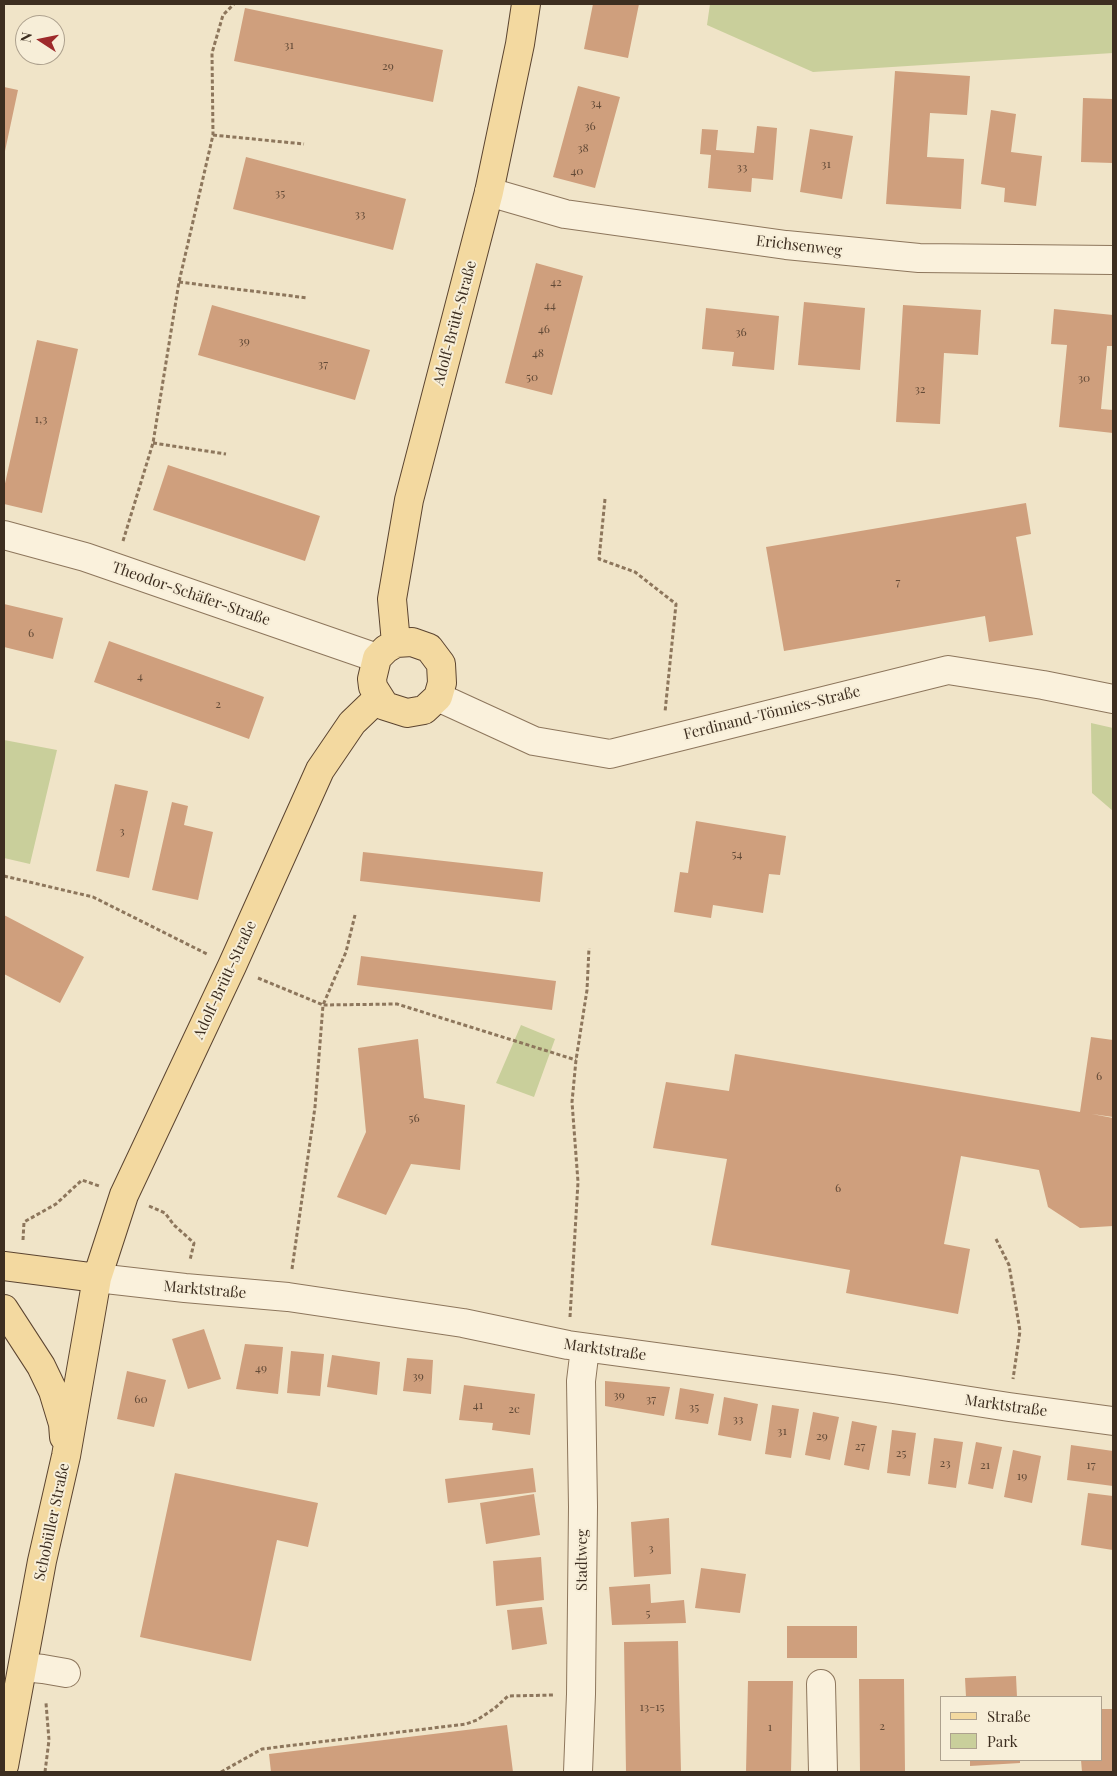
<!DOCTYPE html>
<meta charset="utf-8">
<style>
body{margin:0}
#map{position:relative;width:1117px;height:1776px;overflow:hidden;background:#f0e4c8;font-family:"Playfair Display",serif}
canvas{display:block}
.frame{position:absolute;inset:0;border:5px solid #3d2e20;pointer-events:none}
.legend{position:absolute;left:940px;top:1696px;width:162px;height:65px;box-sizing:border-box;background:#f7eed8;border:1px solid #ada18e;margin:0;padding:6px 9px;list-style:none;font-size:15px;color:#3d2e20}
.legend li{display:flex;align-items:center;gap:10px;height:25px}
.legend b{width:25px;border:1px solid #ada18e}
.north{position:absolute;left:15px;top:15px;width:50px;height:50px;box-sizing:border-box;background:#f7eed8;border:1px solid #ada18e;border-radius:50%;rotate:281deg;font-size:14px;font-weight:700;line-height:20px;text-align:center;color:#3d2e20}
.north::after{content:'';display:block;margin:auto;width:18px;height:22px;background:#9e2a2b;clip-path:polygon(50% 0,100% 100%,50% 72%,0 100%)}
</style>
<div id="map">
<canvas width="1117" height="1776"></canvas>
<div class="frame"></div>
<ul class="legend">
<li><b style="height:6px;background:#f3d9a0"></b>Straße</li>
<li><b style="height:14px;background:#c9cf9b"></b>Park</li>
</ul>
<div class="north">N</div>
</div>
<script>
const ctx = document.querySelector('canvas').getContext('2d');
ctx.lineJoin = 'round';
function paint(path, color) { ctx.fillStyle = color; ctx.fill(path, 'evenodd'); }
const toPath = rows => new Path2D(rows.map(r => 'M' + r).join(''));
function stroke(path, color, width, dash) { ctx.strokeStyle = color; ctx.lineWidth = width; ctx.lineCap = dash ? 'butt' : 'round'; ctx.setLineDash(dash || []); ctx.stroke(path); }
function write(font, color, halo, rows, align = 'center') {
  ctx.font = font + ' "Playfair Display",serif'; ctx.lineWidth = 4; ctx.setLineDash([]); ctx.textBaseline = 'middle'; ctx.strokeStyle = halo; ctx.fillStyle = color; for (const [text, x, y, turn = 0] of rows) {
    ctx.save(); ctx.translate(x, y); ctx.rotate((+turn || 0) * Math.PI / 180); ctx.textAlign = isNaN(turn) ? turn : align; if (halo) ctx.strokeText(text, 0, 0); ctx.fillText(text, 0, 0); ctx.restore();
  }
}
const green = toPath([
 [710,4,1113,4,1113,53,813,72,707,25],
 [1091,723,1113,728,1113,811,1092,793],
 [4,740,57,750,30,864,4,858],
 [521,1025,555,1039,534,1097,496,1083]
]);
const building = toPath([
 [593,4,639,4,628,58,584,49],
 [245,8,443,50,433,102,234,61],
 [895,71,970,76,967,115,930,113,927,157,964,159,961,209,886,204],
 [578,86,620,97,595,188,553,177],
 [4,87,18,90,5,151,4,151],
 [1083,98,1113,99,1113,163,1081,162],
 [991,110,1016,114,1011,152,1042,156,1036,206,1004,202,1005,188,981,184],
 [757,126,777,128,773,180,752,178,751,192,708,188,711,155,700,154,702,129,718,130,716,150,754,153],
 [810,129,853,136,842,199,800,192],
 [246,157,406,199,393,250,233,209],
 [536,263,583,276,552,395,505,383],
 [804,302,865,308,860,370,798,365],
 [212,305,370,350,355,400,198,355],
 [903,305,981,310,978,355,944,353,940,424,896,422],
 [706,308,779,316,774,370,732,366,734,352,702,349],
 [1054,309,1113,315,1113,346,1107,346,1101,409,1113,410,1113,433,1059,427,1067,345,1051,344],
 [37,340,78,349,42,513,4,504,4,488],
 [168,465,320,516,305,561,153,510],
 [1026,503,1031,534,1016,537,1033,635,989,642,985,616,784,651,766,547],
 [4,604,63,618,53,659,4,647],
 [109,641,264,697,249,739,94,682],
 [115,784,148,791,129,878,96,871],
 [172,802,188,806,184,825,213,832,198,900,152,890],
 [696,821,786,836,780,875,769,874,763,913,713,905,711,918,674,912,680,872,688,873],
 [363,852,543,872,540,902,360,881],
 [4,915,84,957,60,1003,4,974],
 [361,956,556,981,552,1010,357,985],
 [1091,1037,1113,1040,1113,1117,1092,1114,1113,1118,1113,1226,1080,1228,1048,1207,1039,1170,961,1156,944,1244,970,1249,958,1314,846,1293,850,1270,711,1245,727,1159,653,1148,666,1082,729,1091,735,1054,1080,1112],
 [418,1039,424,1098,465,1105,460,1170,411,1164,386,1215,337,1197,366,1132,358,1048],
 [204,1329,221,1379,188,1389,172,1339],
 [245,1344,283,1347,278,1394,236,1389],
 [291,1351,324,1354,320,1396,287,1393],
 [332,1355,380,1362,377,1395,327,1387],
 [407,1358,433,1360,431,1394,403,1391],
 [127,1371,166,1380,154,1427,117,1419],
 [605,1381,670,1387,664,1416,605,1406],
 [464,1385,535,1394,530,1435,492,1430,493,1423,459,1420],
 [680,1388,714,1394,708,1424,675,1419],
 [724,1397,758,1404,751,1441,718,1435],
 [772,1405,799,1409,791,1458,765,1454],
 [813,1412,839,1417,830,1460,805,1455],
 [852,1421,877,1426,869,1470,844,1465],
 [892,1430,916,1433,910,1476,887,1473],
 [934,1438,963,1442,956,1488,928,1484],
 [976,1442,1002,1447,993,1489,968,1484],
 [1071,1445,1113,1451,1113,1486,1067,1480],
 [1013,1450,1041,1456,1032,1503,1004,1497],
 [533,1468,536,1492,448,1503,445,1479],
 [175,1473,318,1503,308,1547,277,1540,251,1661,140,1637],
 [1088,1493,1113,1496,1113,1550,1081,1545],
 [534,1494,540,1535,486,1544,480,1503],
 [669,1518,671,1574,634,1577,631,1522],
 [541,1557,544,1600,496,1606,493,1561],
 [701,1568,746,1574,740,1613,695,1608],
 [650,1584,651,1603,684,1600,686,1623,612,1625,609,1587],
 [542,1607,547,1644,512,1650,507,1610],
 [787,1626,857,1626,857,1658,787,1658],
 [678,1641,681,1772,626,1772,624,1642],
 [1016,1676,1017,1697,966,1697,965,1678],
 [859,1679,904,1679,905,1772,860,1772],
 [748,1681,793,1681,791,1772,746,1772],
 [1101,1709,1113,1709,1113,1772,1082,1772,1081,1760,1101,1760],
 [507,1725,513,1772,271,1772,269,1754],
 [970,1760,1020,1760,1020,1763,970,1766]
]);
const path = toPath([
 [213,135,304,144],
 [179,282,308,298],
 [153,443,226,454],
 [605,499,599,559,635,572,676,604,665,712],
 [123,541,153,443,179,282,213,135,212,53,223,15,234,4],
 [4,876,93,897,207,954],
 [258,978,323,1005,346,952,355,915],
 [149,1206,165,1213,174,1225,194,1243,190,1260],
 [996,1239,1009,1265,1020,1331,1013,1379],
 [23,1240,24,1222,56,1204,82,1180,99,1186],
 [292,1269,315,1107,323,1005,397,1004,576,1060],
 [570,1317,578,1182,572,1102,576,1060,587,990,589,948],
 [45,1772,49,1740,46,1703],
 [221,1772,262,1749,466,1724,477,1720,495,1708,508,1696,554,1695]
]);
const minor = toPath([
 [489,192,565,214,786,245,919,258,1113,260],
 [4,535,85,557,377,658],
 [438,697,534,741,610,754,948,670,1043,685,1113,699],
 [97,1278,185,1288,288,1297,463,1323,568,1345,893,1389,1009,1407,1113,1421],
 [23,1667,43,1669,66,1673],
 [821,1684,823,1772],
 [578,1772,581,1694,583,1507,581,1381,585,1348]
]);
const major = toPath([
 [412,642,429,648,441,664,442,683,438,697,424,710,407,713,385,706,373,687,372,679,377,658,386,649,396,643,412,642],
 [396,643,392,599,409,500,489,192,520,44,526,4],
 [4,1266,97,1278],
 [4,1309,41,1366,53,1391,63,1424,64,1437],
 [4,1766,42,1561,66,1456,97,1278,124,1195,232,966,320,770,352,723,378,698]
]);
const numberNames = [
 ["31",289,45],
 ["29",388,66],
 ["34",596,103],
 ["36",590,126],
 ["38",583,148],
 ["31",826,164],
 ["33",742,167],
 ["40",577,171],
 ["35",280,193],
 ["33",360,214],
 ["42",556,282],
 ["44",550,305],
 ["46",544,329],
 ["36",741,332],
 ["39",244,341],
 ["48",538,353],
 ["37",323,364],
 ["50",532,377],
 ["30",1084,378],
 ["32",920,389],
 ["1,3",41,419],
 ["7",898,582],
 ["6",31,633],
 ["4",140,676],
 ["2",218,704],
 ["3",122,831],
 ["54",737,854],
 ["6",1099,1076],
 ["56",414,1118],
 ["6",838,1188],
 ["49",261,1368],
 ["39",418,1376],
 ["39",619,1395],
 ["60",141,1399],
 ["37",651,1399],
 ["41",478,1405],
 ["35",694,1407],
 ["2c",514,1409],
 ["33",738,1419],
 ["31",782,1431],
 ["29",822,1436],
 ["27",860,1446],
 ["25",901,1453],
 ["23",945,1463],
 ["21",985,1465],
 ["17",1091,1465],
 ["19",1022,1476],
 ["3",651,1548],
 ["5",648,1613],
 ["13-15",652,1707],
 ["2",882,1726],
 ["1",770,1727]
];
const streetNames = [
 ["Erichsenweg",799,246,7],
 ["Adolf-Brütt-Straße",455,323,-75],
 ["Theodor-Schäfer-Straße",191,594,19],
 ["Ferdinand-Tönnies-Straße",772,713,-14],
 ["Adolf-Brütt-Straße",225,980,-65],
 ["Marktstraße",205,1290,5],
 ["Marktstraße",605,1350,8],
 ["Marktstraße",1006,1406,8],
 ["Schobüller Straße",52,1522,-78],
 ["Stadtweg",582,1560,-90]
];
paint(green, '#c9cf9b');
paint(building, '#cf9f7d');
stroke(minor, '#8d765c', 30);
stroke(major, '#5b4430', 30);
stroke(path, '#8d765c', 3, [4, 2.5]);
stroke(minor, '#faf1dc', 28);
stroke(major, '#f3d9a0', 28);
write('12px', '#624a37', null, numberNames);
write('15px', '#3d2e20', '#f7eed8', streetNames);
</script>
